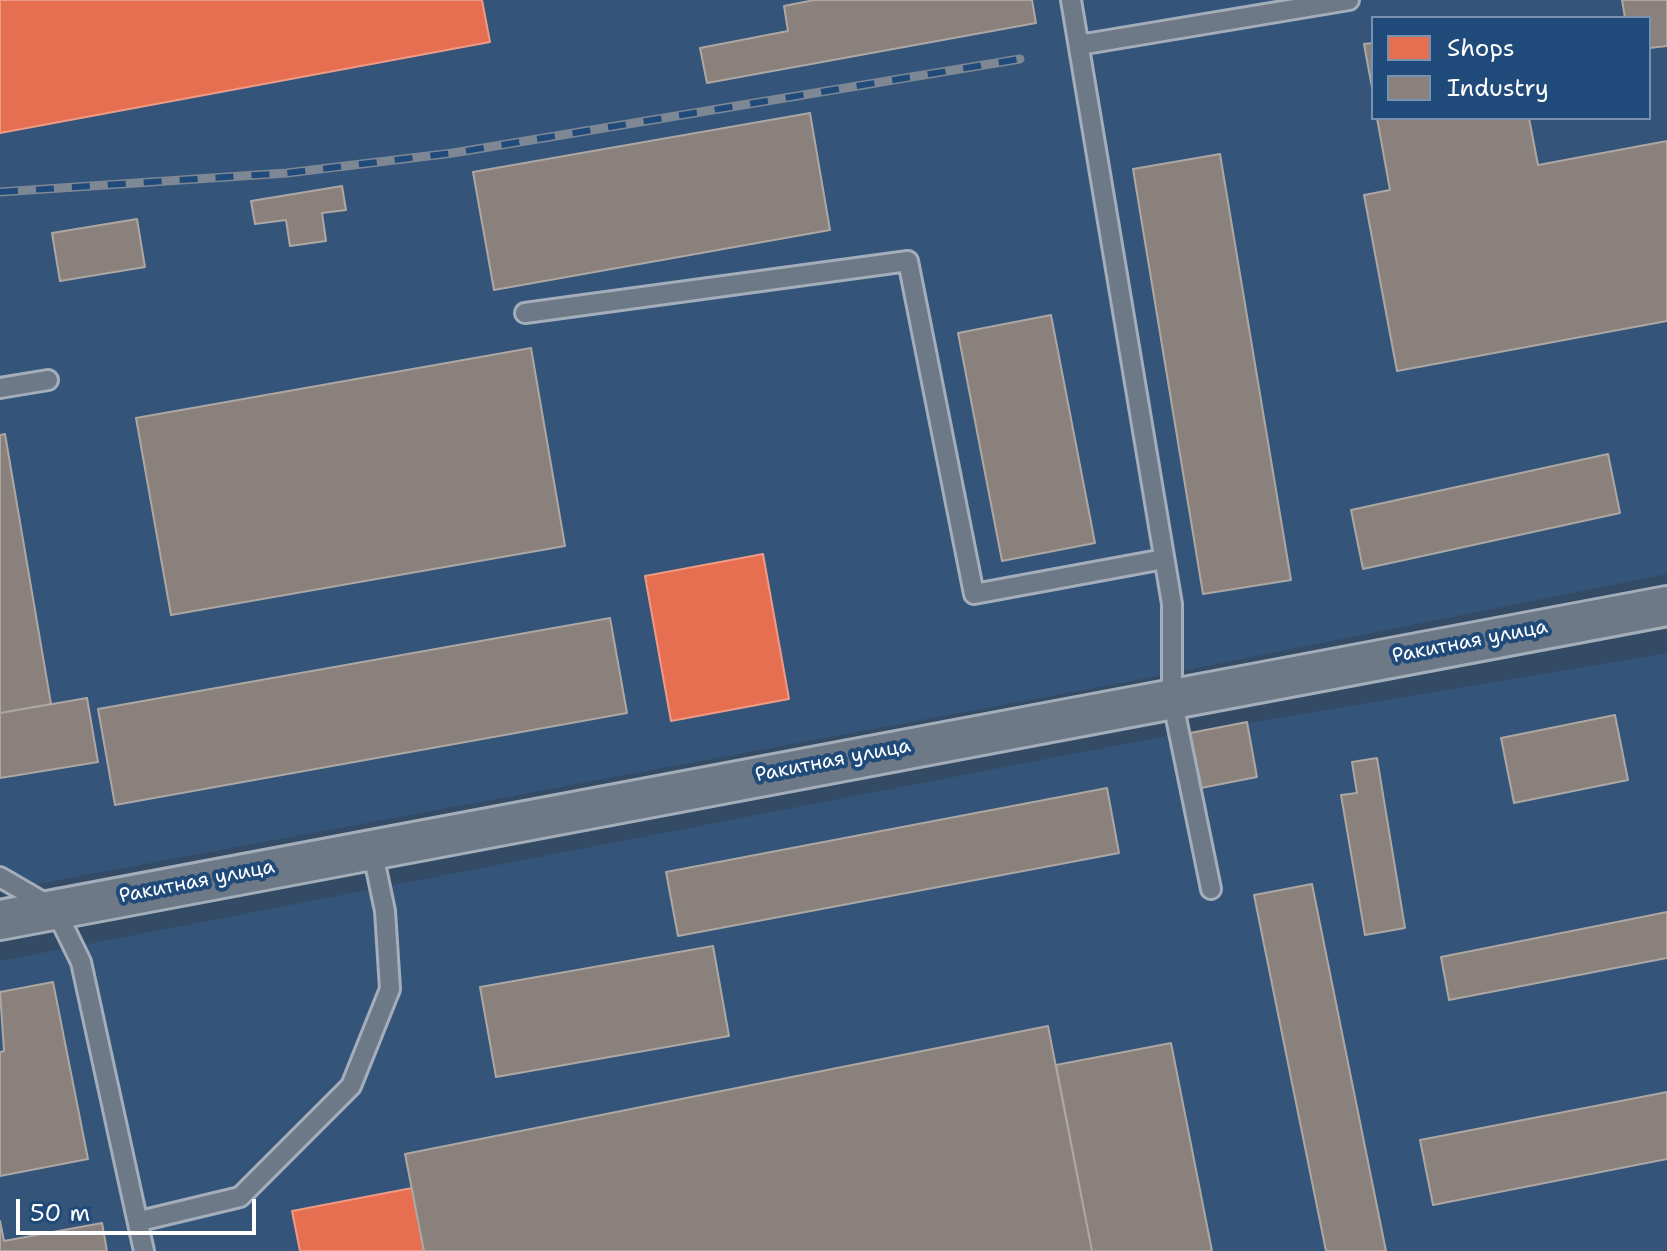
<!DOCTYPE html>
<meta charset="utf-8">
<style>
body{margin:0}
#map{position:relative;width:1667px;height:1251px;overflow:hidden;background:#344b65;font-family:"Shantell Sans",sans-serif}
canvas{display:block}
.legend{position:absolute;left:1371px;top:16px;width:280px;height:104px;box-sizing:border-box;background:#1f4a7a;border:2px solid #7992af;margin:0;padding:10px 14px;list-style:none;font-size:24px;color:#fff}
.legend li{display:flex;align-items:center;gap:16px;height:40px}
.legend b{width:40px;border:2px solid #7992af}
.scale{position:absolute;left:16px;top:1199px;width:240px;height:36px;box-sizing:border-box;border:4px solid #fff;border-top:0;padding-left:10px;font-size:24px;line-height:28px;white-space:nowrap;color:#fff;-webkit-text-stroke:6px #1f4a7a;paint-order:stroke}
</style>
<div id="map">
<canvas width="1667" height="1251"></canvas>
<ul class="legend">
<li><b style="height:22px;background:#e76f51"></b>Shops</li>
<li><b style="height:22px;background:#8a817c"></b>Industry</li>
</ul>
<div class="scale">50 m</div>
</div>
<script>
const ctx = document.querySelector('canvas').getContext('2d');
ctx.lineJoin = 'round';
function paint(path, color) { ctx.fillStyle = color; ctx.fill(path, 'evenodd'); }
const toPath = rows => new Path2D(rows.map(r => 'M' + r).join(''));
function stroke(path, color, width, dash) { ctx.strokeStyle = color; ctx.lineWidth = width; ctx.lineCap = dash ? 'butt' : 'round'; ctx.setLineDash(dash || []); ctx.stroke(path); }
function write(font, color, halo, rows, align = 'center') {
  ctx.font = font + ' "Shantell Sans",sans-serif'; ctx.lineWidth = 8; ctx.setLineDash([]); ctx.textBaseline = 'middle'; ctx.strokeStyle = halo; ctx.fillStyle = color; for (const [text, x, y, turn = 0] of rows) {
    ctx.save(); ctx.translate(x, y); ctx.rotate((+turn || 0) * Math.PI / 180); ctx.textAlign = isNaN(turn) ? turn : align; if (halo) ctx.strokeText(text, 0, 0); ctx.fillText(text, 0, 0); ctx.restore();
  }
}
const built = toPath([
 [0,0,1667,0,1667,574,1127,682,0,891],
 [1373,18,1649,18,1649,118,1373,118],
 [1667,653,1667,1251,0,1251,0,961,1134,742]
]);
const shops = toPath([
 [0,0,482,0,490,42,0,133,0,0],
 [763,554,789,699,671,721,645,576,763,554],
 [412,1188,424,1251,300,1251,292,1211,412,1188]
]);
const industry = toPath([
 [814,0,1032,0,1036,23,707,83,700,48,788,31,784,6,814,0],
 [1622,0,1667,0,1667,46,1649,48,1649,18,1625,18,1622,0],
 [1373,43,1373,93,1364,44,1373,43],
 [810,113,830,230,494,290,473,172,810,113],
 [1377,118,1529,118,1538,165,1667,141,1667,321,1397,371,1364,195,1390,190,1377,118],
 [1220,154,1291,580,1203,594,1133,169,1220,154],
 [342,186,346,210,322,213,326,241,290,246,286,220,255,224,251,201,342,186],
 [137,219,145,267,60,281,52,233,137,219],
 [1051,315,1095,543,1002,561,958,333,1051,315],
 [531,348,565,546,171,615,136,418,531,348],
 [5,434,51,704,0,713,0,435,5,434],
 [1608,454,1620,513,1363,569,1351,510,1608,454],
 [610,618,627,713,115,805,98,709,610,618],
 [87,698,98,762,0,778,0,713,87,698],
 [1615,715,1628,780,1514,803,1501,738,1615,715],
 [1247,722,1257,777,1201,788,1190,733,1247,722],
 [1377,758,1405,928,1365,935,1341,795,1357,793,1352,762,1377,758],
 [1107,788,1119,853,678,936,666,872,1107,788],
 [1312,884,1386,1251,1326,1251,1254,895,1312,884],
 [1667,912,1667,958,1449,1000,1441,957,1667,912],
 [713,946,729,1036,496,1077,480,987,713,946],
 [53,982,88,1159,0,1176,0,1052,4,1051,0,992,53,982],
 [1048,1026,1092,1251,424,1251,405,1154,1048,1026],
 [1171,1043,1212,1251,1092,1251,1056,1065,1171,1043],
 [1667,1092,1667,1159,1433,1205,1420,1140,1667,1092],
 [0,1221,4,1241,102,1223,107,1251,0,1251,0,1221]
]);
const lane = toPath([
 [1071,0,1172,604,1172,698,1211,889],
 [1079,45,1349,0],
 [525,313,908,261,974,594,1164,559],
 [0,388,48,380],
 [0,877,55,909,81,962,144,1251],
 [140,1221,240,1197,351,1086,390,989,385,911,372,849]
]);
const street = toPath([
 [0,920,1667,606]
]);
const rail = toPath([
 [0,192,287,173,453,153,1020,59]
]);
const streetNames = [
 ["Ракитная улица",1470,642,-11],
 ["Ракитная улица",833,761,-11],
 ["Ракитная улица",197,882,-11]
];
paint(built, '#34547a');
paint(shops, '#e76f51');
stroke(shops, '#ee9a85', 2);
paint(industry, '#8a817c');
stroke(industry, '#ada7a3', 2);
stroke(lane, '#a4aeba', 24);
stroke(street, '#a4aeba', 44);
stroke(lane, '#6d7986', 18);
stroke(street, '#6d7986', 38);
stroke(rail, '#7e8895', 9);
stroke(rail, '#1f4a7a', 6, [18]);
write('20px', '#fff', '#1f4a7a', streetNames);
</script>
